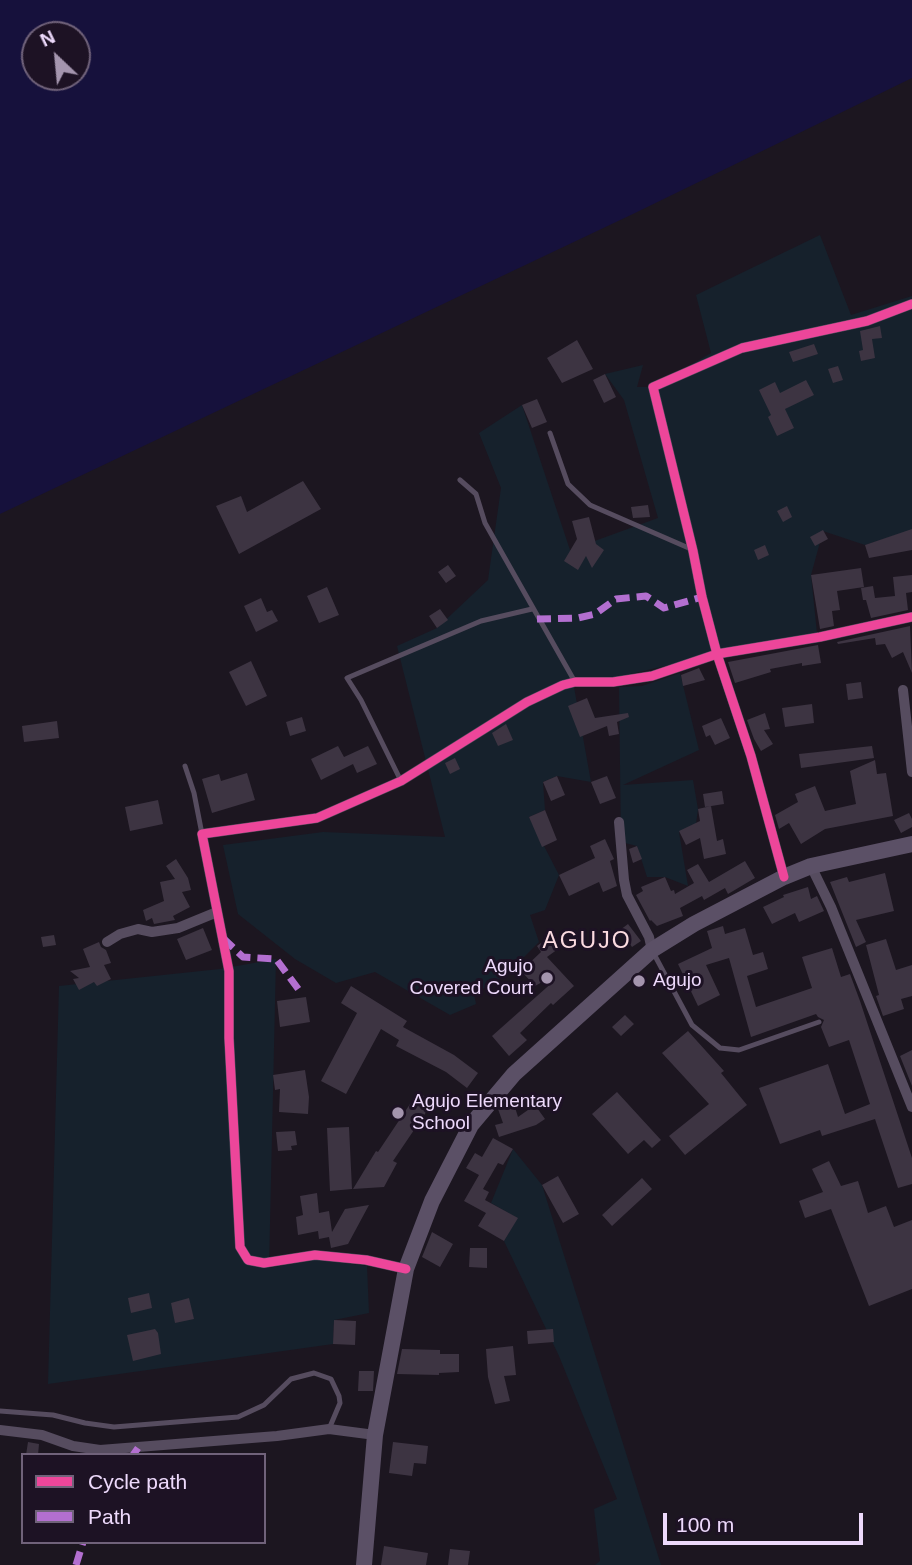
<!DOCTYPE html>
<style>
body{margin:0}
#map{position:relative;width:912px;height:1565px;overflow:hidden;background:#1c1620;font-family:Helvetica,sans-serif}
canvas{display:block}
.legend{position:absolute;left:21px;top:1453px;width:245px;height:91px;box-sizing:border-box;background:#1d1224;border:2px solid #70627a;margin:0;padding:9px 12px;list-style:none;font-size:21px;color:#edd9fb}
.legend li{display:flex;align-items:center;gap:14px;height:35px}
.legend b{width:35px;border:2px solid #70627a}
.north{position:absolute;left:21px;top:21px;width:70px;height:70px;box-sizing:border-box;background:#1d1224;border:2px solid #70627a;border-radius:50%;rotate:334deg;font-size:19px;font-weight:700;line-height:28px;text-align:center;color:#edd9fb}
.north::after{content:'';display:block;margin:auto;width:24px;height:32px;background:#a495ae;clip-path:polygon(50% 0,100% 100%,50% 72%,0 100%)}
.scale{position:absolute;left:663px;top:1513px;width:200px;height:32px;box-sizing:border-box;border:4px solid #edd9fb;border-top:0;padding-left:9px;font-size:21px;line-height:24px;white-space:nowrap;color:#edd9fb;-webkit-text-stroke:5px #1d1224;paint-order:stroke}
</style>
<div id="map">
<canvas width="912" height="1565"></canvas>
<ul class="legend">
<li><b style="height:9px;background:#ed469a"></b>Cycle path</li>
<li><b style="height:9px;background:#b36fd0"></b>Path</li>
</ul>
<div class="north">N</div>
<div class="scale">100 m</div>
</div>
<script>
const ctx = document.querySelector('canvas').getContext('2d');
ctx.lineJoin = 'round';
function paint(path, color) { ctx.fillStyle = color; ctx.fill(path, 'evenodd'); }
const toPath = rows => new Path2D(rows.map(r => 'M' + r).join(''));
function stroke(path, color, width, dash) { ctx.strokeStyle = color; ctx.lineWidth = width; ctx.lineCap = dash ? 'butt' : 'round'; ctx.setLineDash(dash || []); ctx.stroke(path); }
function write(font, color, halo, rows, align = 'center') {
  ctx.font = font + ' Helvetica,sans-serif'; ctx.lineWidth = 6; ctx.setLineDash([]); ctx.textBaseline = 'middle'; ctx.strokeStyle = halo; ctx.fillStyle = color; for (const [text, x, y, turn = 0] of rows) {
    ctx.save(); ctx.translate(x, y); ctx.rotate((+turn || 0) * Math.PI / 180); ctx.textAlign = isNaN(turn) ? turn : align; if (halo) ctx.strokeText(text, 0, 0); ctx.fillText(text, 0, 0); ctx.restore();
  }
}
const green = toPath([
 [820,235,851,315,912,296,912,530,865,545,823,531,811,575,818,643,717,654,574,687,591,782,557,776,543,782,545,810,529,817,559,875,545,910,530,915,539,942,505,976,474,994,476,1004,450,1015,375,972,336,983,295,959,238,914,223,845,323,832,445,837,397,646,437,628,488,580,501,488,479,433,522,405,570,550,658,518,624,400,605,374,643,365,637,387,653,387,711,353,696,295],
 [680,673,699,750,623,785,693,780,698,809,696,824,679,832,688,886,665,877,647,877,637,846,621,842,619,687,642,686],
 [276,959,269,1268,316,1259,367,1266,369,1313,334,1320,333,1344,48,1384,59,986,220,969],
 [513,1149,542,1185,661,1565,595,1565,600,1561,594,1509,617,1499,559,1356,504,1241,517,1218,491,1203]
]);
const water = toPath([
 [0,0,912,0,912,78,635,213,0,514],
 [35,35,77,35,77,77,35,77]
]);
const building = toPath([
 [880,326,882,338,872,339,875,358,861,361,859,351,863,350,860,331],
 [577,340,593,369,562,383,547,358],
 [814,344,818,354,793,362,789,352],
 [838,366,843,380,833,383,828,369],
 [605,374,616,397,604,403,593,380],
 [806,380,814,395,785,409,794,428,777,436,768,417,771,415,759,390,775,382,780,393],
 [537,399,547,422,532,428,522,405],
 [303,481,321,509,239,554,216,506,241,496,247,512],
 [648,505,650,517,633,518,631,507],
 [787,506,792,517,783,522,777,511],
 [589,517,596,544,604,550,592,568,586,556,578,570,564,561,577,539,572,521],
 [912,529,912,550,869,558,865,545],
 [823,530,828,539,815,546,810,537],
 [765,545,769,555,758,560,754,550],
 [448,565,456,576,446,583,438,572],
 [861,568,864,587,837,591,840,610,832,611,834,626,820,629,811,575],
 [912,575,912,592,906,593,908,610,871,618,866,600,863,600,861,588,873,586,875,598,895,596,893,577],
 [327,587,339,615,319,623,307,596],
 [261,598,267,612,272,610,278,621,256,632,244,606],
 [440,609,448,620,437,628,429,616],
 [910,626,912,673,903,652,892,658,885,644,876,645,875,638,838,644,837,642],
 [818,645,821,663,802,666,802,663,770,669,771,672,735,683,728,662],
 [251,661,267,696,246,706,229,672],
 [699,668,705,680,683,686,681,675],
 [861,682,863,698,848,700,846,684],
 [587,698,595,718,628,713,629,717,617,722,619,734,609,736,607,726,580,737,568,706],
 [812,704,814,723,785,727,782,708],
 [765,713,770,729,764,730,773,744,761,751,754,739,747,720],
 [302,717,306,731,290,736,286,722],
 [721,718,730,738,715,745,710,735,706,737,702,726],
 [57,721,59,738,24,742,22,726],
 [506,724,513,740,498,746,492,733],
 [338,746,344,757,368,746,377,764,357,773,353,764,321,780,311,759],
 [872,746,874,758,801,768,799,754],
 [455,758,460,769,450,774,445,763],
 [875,760,877,774,886,773,893,816,825,829,801,844,789,823,779,829,775,815,798,802,795,794,815,786,825,811,856,804,850,771],
 [247,773,255,800,212,813,202,779,219,774,221,781],
 [557,776,565,795,551,801,543,782],
 [607,776,616,798,600,804,591,782],
 [722,791,724,804,705,807,703,794],
 [158,800,163,824,130,831,125,807],
 [711,806,717,841,723,839,726,854,704,859,700,838,686,845,679,831,700,821,698,809],
 [545,810,557,840,542,847,529,817],
 [909,813,912,819,912,827,901,833,894,820],
 [605,839,614,859,610,861,617,886,603,892,599,882,569,896,559,875,595,858,590,846],
 [637,846,642,859,633,863,629,849],
 [176,859,188,878,191,890,182,892,190,907,173,916,175,920,154,924,152,918,146,921,143,910,164,901,160,882,175,879,166,866],
 [745,861,755,878,728,894,725,888,704,900,702,896,680,908,683,916,657,926,651,920,650,921,636,895,643,891,641,887,665,877,671,891,674,890,675,894,694,883,687,870,698,864,709,882],
 [885,873,894,911,856,920,866,942,856,947,830,882,847,877,849,882],
 [808,887,811,899,817,896,824,911,799,922,795,913,772,924,763,907,784,897,783,895],
 [628,924,641,941,632,947,620,930],
 [723,926,725,934,745,928,753,955,763,952,768,969,747,976,756,1007,812,988,802,957,832,948,841,977,850,974,860,1001,912,1158,912,1184,898,1188,875,1119,822,1136,820,1130,780,1144,759,1088,828,1064,845,1114,870,1104,849,1040,829,1047,821,1027,824,1020,818,1017,816,1014,751,1037,729,958,706,965,720,995,698,1006,678,964,712,948,707,931],
 [203,928,212,950,186,960,177,939],
 [54,935,56,945,43,947,41,937],
 [549,937,558,949,547,957,574,986,553,1005,551,1003,520,1033,527,1040,509,1056,492,1036,555,980,553,976,535,986,521,971,541,952,537,946],
 [886,939,896,970,912,965,912,996,901,999,904,1009,883,1016,876,996,879,995,866,945],
 [99,942,101,947,106,950,111,963,104,965,111,979,97,986,94,982,79,990,73,979,79,978,70,971,90,967,83,949],
 [351,986,407,1021,403,1027,454,1055,478,1073,467,1088,446,1072,396,1046,399,1040,381,1029,346,1094,321,1081,357,1013,341,1003],
 [306,997,310,1022,280,1027,277,1001],
 [625,1015,634,1024,621,1036,612,1027],
 [688,1031,724,1071,721,1073,747,1105,685,1155,669,1136,709,1104,662,1053],
 [912,1050,912,1086,900,1056],
 [305,1070,309,1097,308,1114,279,1112,280,1089,275,1090,273,1075],
 [418,1092,433,1102,393,1161,397,1163,384,1187,353,1189,376,1151,378,1152],
 [617,1092,661,1140,652,1148,644,1140,628,1154,592,1114],
 [513,1101,518,1117,535,1105,545,1119,536,1125,499,1137,495,1125,503,1123,498,1109,503,1104],
 [349,1127,352,1189,330,1191,327,1128],
 [295,1131,297,1145,291,1146,292,1150,278,1151,276,1132],
 [493,1138,513,1149,503,1165,498,1163,483,1189,489,1192,485,1200,518,1218,504,1241,478,1226,486,1213,464,1201,479,1175,466,1168,475,1153,482,1157],
 [829,1161,841,1186,858,1181,868,1213,886,1206,894,1227,912,1220,912,1289,869,1306,831,1209,805,1218,799,1201,823,1192,812,1169],
 [558,1176,579,1214,563,1223,542,1185],
 [642,1178,652,1189,612,1226,602,1215],
 [317,1193,319,1213,329,1211,332,1232,345,1209,369,1205,348,1244,331,1248,329,1237,319,1239,318,1231,298,1235,296,1217,303,1215,300,1196],
 [432,1232,453,1244,440,1267,422,1257],
 [470,1248,487,1248,487,1268,469,1267],
 [149,1293,152,1308,131,1313,128,1298],
 [189,1298,194,1319,175,1323,171,1303],
 [334,1320,356,1321,355,1345,333,1344],
 [155,1329,158,1333,161,1354,133,1361,127,1335],
 [553,1329,554,1342,528,1344,527,1331],
 [513,1346,516,1375,504,1376,510,1401,495,1404,488,1377,486,1349],
 [402,1349,440,1350,440,1354,459,1354,459,1372,439,1373,439,1375,397,1374],
 [359,1371,374,1371,373,1391,358,1391],
 [28,1442,39,1444,38,1455,26,1455],
 [393,1442,428,1446,426,1464,414,1463,412,1476,389,1473],
 [384,1546,428,1553,426,1565,381,1565],
 [450,1549,470,1551,468,1565,448,1565]
]);
const lane = toPath([
 [550,433,568,484,590,505,691,549],
 [460,480,476,494,485,523,575,682],
 [185,766,194,793,202,834],
 [401,781,361,700,347,678,481,621,532,609],
 [654,954,692,1025,720,1048,739,1050,819,1022],
 [0,1411,53,1415,85,1423,114,1427,238,1417,264,1405,291,1379,314,1373,331,1379,339,1396,340,1403,329,1429]
]);
const street = toPath([
 [903,690,912,772],
 [619,822,624,880,627,895,649,937,652,950],
 [811,866,831,907,912,1107],
 [784,877,751,756,717,654,702,597,693,551,653,387,742,348,867,321,912,304],
 [107,942,120,934,138,929,152,932,178,928,217,912],
 [406,1269,366,1260,315,1255,264,1263,248,1260,240,1247,229,1038,229,971,202,834,317,818,401,781,527,702,563,685,575,682,613,682,652,676,717,654,820,637,912,617],
 [0,1430,42,1435,73,1446,100,1450,277,1436,329,1429,375,1435]
]);
const secondary = toPath([
 [364,1565,375,1435,406,1269,432,1201,471,1125,514,1074,652,950,694,924,784,877,811,866,912,844]
]);
const quiet = toPath([
 [537,619,578,618,595,614,616,599,646,596,664,608,702,597],
 [223,938,243,957,276,959,299,990],
 [133,1455,138,1448],
 [76,1565,83,1542]
]);
const cycleway = toPath([
 [784,877,751,756,717,654,702,597,693,551,653,387,742,348,867,321,912,304],
 [406,1269,366,1260,315,1255,264,1263,248,1260,240,1247,229,1038,229,971,202,834,317,818,401,781,527,702,563,685,575,682,613,682,652,676,717,654,820,637,912,617]
]);
const markers = [
 [547,978,7,"#a495ae"],
 [639,981,7,"#a495ae"],
 [398,1113,7,"#a495ae"]
];
const poiNames = [
 ["Agujo",533,967,"right"],
 ["Covered Court",533,989,"right"],
 ["Agujo",653,981],
 ["Agujo Elementary",412,1102],
 ["School",412,1124]
];
const quarterNames = [
 ["AGUJO",587,942]
];
paint(green, '#16212c');
paint(water, '#16113c');
paint(building, '#3d3442');
stroke(lane, '#564c5f', 5);
stroke(street, '#564c5f', 10);
stroke(secondary, '#5b5066', 16);
stroke(quiet, '#b36fd0', 7, [14, 7]);
stroke(cycleway, '#ed469a', 9);
for (const [x, y, r, color] of markers) { const dot = new Path2D(); dot.arc(x, y, r, 0, 2 * Math.PI); ctx.fillStyle = color; ctx.fill(dot); stroke(dot, '#1d1224', 2.5); }
write('19px', '#edd9fb', '#1d1224', poiNames, 'left');
ctx.letterSpacing = '2px';
write('23px', '#fbdbe0', '#1d1224', quarterNames);
ctx.letterSpacing = '0px';
</script>
